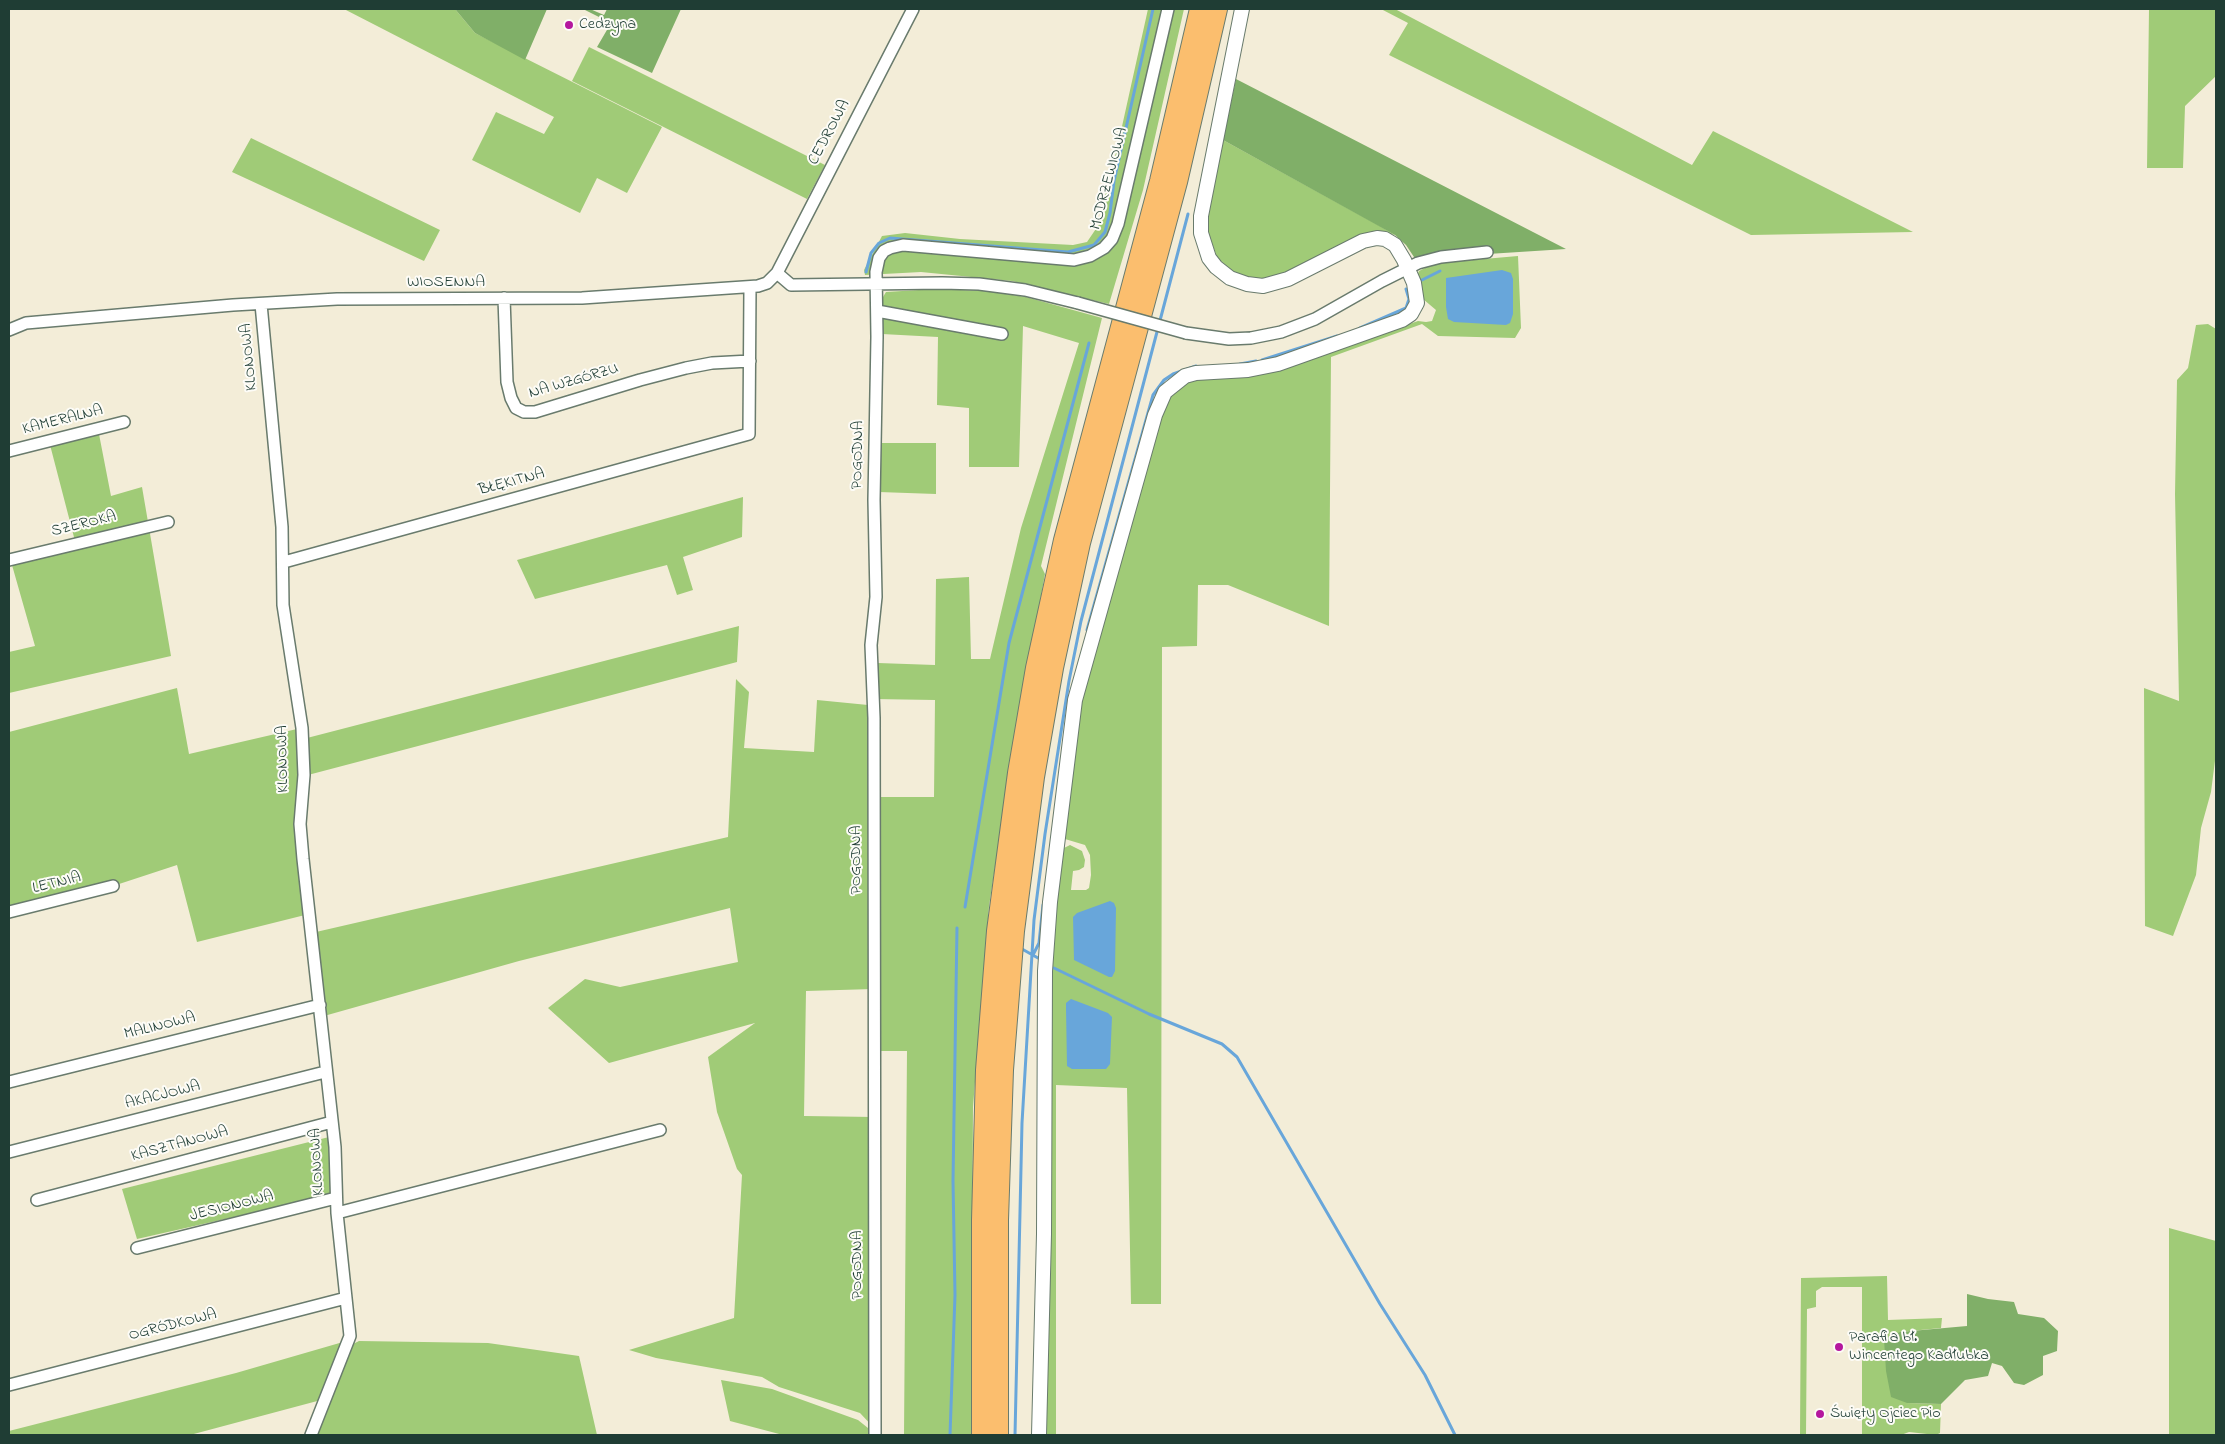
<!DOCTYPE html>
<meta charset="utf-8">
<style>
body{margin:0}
#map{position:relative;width:2225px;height:1444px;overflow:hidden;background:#f3edd8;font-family:"Indie Flower",sans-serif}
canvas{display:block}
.frame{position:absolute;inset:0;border:10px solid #1f3d34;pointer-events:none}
</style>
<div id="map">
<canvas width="2225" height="1444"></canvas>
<div class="frame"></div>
</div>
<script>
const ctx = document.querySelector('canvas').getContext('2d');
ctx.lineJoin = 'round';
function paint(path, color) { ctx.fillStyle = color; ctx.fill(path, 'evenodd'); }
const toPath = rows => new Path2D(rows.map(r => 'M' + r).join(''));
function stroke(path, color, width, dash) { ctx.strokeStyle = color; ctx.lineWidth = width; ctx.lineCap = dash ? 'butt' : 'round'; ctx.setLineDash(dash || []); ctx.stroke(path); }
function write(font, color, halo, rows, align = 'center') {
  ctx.font = font + ' "Indie Flower",sans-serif'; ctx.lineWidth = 4; ctx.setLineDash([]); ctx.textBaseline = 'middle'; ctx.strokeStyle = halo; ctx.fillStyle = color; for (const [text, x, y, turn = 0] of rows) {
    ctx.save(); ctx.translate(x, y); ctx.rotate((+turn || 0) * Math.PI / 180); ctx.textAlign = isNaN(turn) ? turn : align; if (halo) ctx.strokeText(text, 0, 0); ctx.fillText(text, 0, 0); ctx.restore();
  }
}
const green = toPath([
 [344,9,455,9,475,33,662,127,627,193,597,178,580,213,472,160,496,112,544,134,554,117],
 [1148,9,1184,9,1143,190,1109,304,1012,281,921,272,865,275,864,270,882,236,905,233,960,239,1073,245,1087,242,1104,217,1105,193,1117,149],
 [1381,9,1395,9,1692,165,1713,131,1913,232,1751,235,1389,55,1408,23],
 [2149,9,2216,9,2216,76,2185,106,2183,168,2147,168],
 [589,47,825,165,807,199,572,81],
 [251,138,440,230,424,261,232,172],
 [1223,140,1378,225,1395,235,1381,232,1368,234,1350,240,1299,269,1271,278,1260,280,1247,278,1234,273,1217,257,1209,235,1208,213],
 [1518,256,1521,328,1515,338,1438,336,1422,324,1331,357,1329,626,1228,585,1198,585,1197,646,1162,647,1161,1304,1131,1304,1127,1088,1056,1085,1056,1435,1045,1435,1051,950,1064,848,1070,845,1082,851,1085,860,1084,867,1079,870,1073,871,1071,890,1086,890,1089,888,1091,875,1090,855,1085,845,1065,839,1065,835,1080,706,1085,680,1164,408,1171,396,1186,383,1204,379,1261,375,1418,321,1426,322,1432,321,1436,310,1423,299,1416,278,1419,271,1425,268,1438,263],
 [935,289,986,291,1026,297,1102,318,1041,566,1045,574,1013,749,989,906,973,1107,971,1435,904,1435,907,1051,874,1051,876,797,934,797,935,700,873,699,873,989,806,991,804,1116,874,1117,875,1429,860,1413,779,1387,762,1377,656,1358,629,1350,734,1318,742,1175,737,1169,717,1112,708,1057,755,1023,609,1063,548,1008,585,979,620,987,738,962,730,908,519,961,324,1016,316,932,728,837,736,679,749,692,744,748,814,752,817,700,868,705,868,627,878,627,878,663,935,665,936,579,969,577,971,659,990,659,1021,528,1079,343,1023,326,1019,467,969,467,969,408,937,405,938,337,882,334,883,297,886,292],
 [2208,324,2216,329,2216,753,2211,792,2201,828,2196,875,2173,936,2145,926,2144,688,2179,701,2175,494,2177,380,2188,368,2196,325],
 [98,429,111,496,142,487,171,656,9,693,9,652,35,646,10,558,75,541,49,441],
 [877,443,936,443,936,494,879,492],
 [743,497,742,537,683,557,693,590,677,595,667,565,535,599,517,560],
 [739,626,737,662,308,775,307,738],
 [177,688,189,754,297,729,305,915,197,942,177,865,113,886,9,912,9,732],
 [329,1137,331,1195,137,1239,122,1189],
 [2169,1228,2216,1241,2215,1435,2169,1435],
 [1887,1276,1888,1320,1942,1318,1941,1328,1900,1332,1907,1403,1941,1404,1940,1433,1936,1435,1909,1432,1901,1435,1862,1435,1862,1287,1822,1287,1816,1291,1816,1307,1807,1309,1806,1435,1800,1435,1801,1278],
 [359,1341,488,1343,579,1356,597,1435,316,1435,353,1344],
 [343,1342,321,1400,190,1435,9,1435,9,1431,236,1373],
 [721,1380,772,1389,858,1420,868,1428,871,1435,783,1435,730,1421]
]);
const forest = toPath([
 [455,9,547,9,525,60,475,33],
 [583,9,590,9,604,15,607,9,681,9,652,73,597,47,611,23],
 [1236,79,1566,249,1441,257,1418,263,1406,245,1395,235,1223,140],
 [1967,1294,1988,1299,2014,1302,2018,1314,2044,1318,2058,1331,2057,1351,2043,1356,2043,1375,2024,1385,2014,1383,2002,1366,1992,1363,1988,1376,1965,1380,1941,1404,1907,1403,1891,1397,1886,1371,1884,1339,1900,1332,1967,1326]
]);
const water = toPath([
 [1502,270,1511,273,1513,279,1513,314,1510,323,1506,325,1454,322,1448,319,1446,307,1446,278],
 [1110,901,1114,903,1116,908,1115,971,1112,977,1109,977,1074,960,1073,917,1077,913],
 [1071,999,1108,1013,1112,1017,1110,1064,1106,1069,1072,1069,1067,1066,1066,1008,1066,1003]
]);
const stream = toPath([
 [866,272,871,253,879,243,890,238,1068,252,1094,245,1105,232,1110,213,1114,181,1153,9],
 [1422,280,1440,271],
 [1360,328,1406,308,1409,299,1406,289],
 [1262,360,1337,336],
 [1240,364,1256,361],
 [1087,630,1153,395,1164,380,1173,374,1196,366],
 [965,907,1009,643,1089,343],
 [1022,949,1038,958],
 [1034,953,1039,943,1043,905],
 [1054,968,1149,1014,1222,1044,1237,1057,1380,1304,1425,1375,1455,1435],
 [950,1435,955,1295,953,1181,957,928],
 [1015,1435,1022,1123,1034,920,1045,834,1069,681,1081,621,1188,214]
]);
const minor = toPath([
 [777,273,791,285,942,283,979,284,1025,290,1078,303],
 [504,298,507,382,511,398,516,408,524,412,535,412,640,380,686,368,712,363,750,361],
 [261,304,282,527,283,605,302,728,304,775,300,824,303,859,335,1147,337,1213,350,1336,311,1435],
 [877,311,1002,334],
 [9,330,26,323,233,305,337,299,582,298,758,286,767,283,777,273,913,9],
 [1186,333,1229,339,1251,338,1281,332,1315,319,1382,281,1418,263,1441,257,1487,252],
 [9,451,124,422],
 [9,560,168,522],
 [284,562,749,434,750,288],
 [9,912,113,886],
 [9,1082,320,1005],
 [9,1152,325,1072],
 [37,1200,332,1122],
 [337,1213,660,1130],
 [137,1248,336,1198],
 [9,1385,346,1298],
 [875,1435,874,718,871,645,876,597,874,500,877,337,876,272,879,258,884,251,890,248,903,245,1074,260,1090,256,1104,248,1112,239,1118,224,1168,9]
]);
const tertiary = toPath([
 [1039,1435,1044,1234,1045,971,1050,902,1075,700,1155,415,1165,392,1185,376,1196,373,1248,370,1278,364,1402,320,1411,314,1417,303,1414,283,1404,260,1395,245,1385,239,1377,238,1363,241,1288,279,1263,286,1247,284,1230,278,1216,267,1209,258,1201,233,1201,216,1242,9]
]);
const motorway = toPath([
 [982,1435,982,1220,986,1070,997,931,1018,773,1036,668,1064,540,1160,181,1200,9],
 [998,1435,998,1220,1003,1070,1014,931,1034,777,1053,668,1080,543,1177,182,1217,9]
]);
const minorBridge = toPath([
 [1078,303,1186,333]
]);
const markers = [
 [569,25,5,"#b5179e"],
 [1839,1347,5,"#b5179e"],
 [1820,1414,5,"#b5179e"]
];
const poiNames = [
 ["Cedzyna",579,25],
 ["Parafia bł.",1849,1338],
 ["Wincentego Kadłubka",1849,1356],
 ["Święty Ojciec Pio",1830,1414]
];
const streetNames = [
 ["CEDROWA",830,133,-62],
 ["MODRZEWIOWA",1110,179,-75],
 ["WIOSENNA",446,283],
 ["KLONOWA",250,357,-95],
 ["NA WZGÓRZU",574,382,-16],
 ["KAMERALNA",63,421,-14],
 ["POGODNA",859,455,-89],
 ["BŁĘKITNA",512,483,-15],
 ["SZEROKA",84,525,-14],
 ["KLONOWA",284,759,-91],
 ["POGODNA",857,860,-90],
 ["LETNIA",57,884,-14],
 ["MALINOWA",160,1027,-14],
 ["AKACJOWA",163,1096,-14],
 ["KASZTANOWA",180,1145,-15],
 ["KLONOWA",318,1162,-93],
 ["JESIONOWA",232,1207,-14],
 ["POGODNA",858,1265,-90],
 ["OGRÓDKOWA",173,1326,-14]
];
paint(green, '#a0cb77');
paint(forest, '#80af68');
paint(water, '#68a6da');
stroke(stream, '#68a6da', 3);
stroke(minor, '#697b6d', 14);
stroke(tertiary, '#697b6d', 16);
stroke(motorway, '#697b6d', 22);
stroke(minor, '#fff', 11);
stroke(tertiary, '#fff', 14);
stroke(motorway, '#fbbe6e', 20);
stroke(minorBridge, '#697b6d', 14, []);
stroke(minorBridge, '#fff', 11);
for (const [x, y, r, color] of markers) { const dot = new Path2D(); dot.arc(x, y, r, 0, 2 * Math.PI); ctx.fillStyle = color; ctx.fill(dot); stroke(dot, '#fdfcf7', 2); }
write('16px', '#1f3d34', '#fdfcf7', poiNames, 'left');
write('16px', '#1f3d34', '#fdfcf7', streetNames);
</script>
